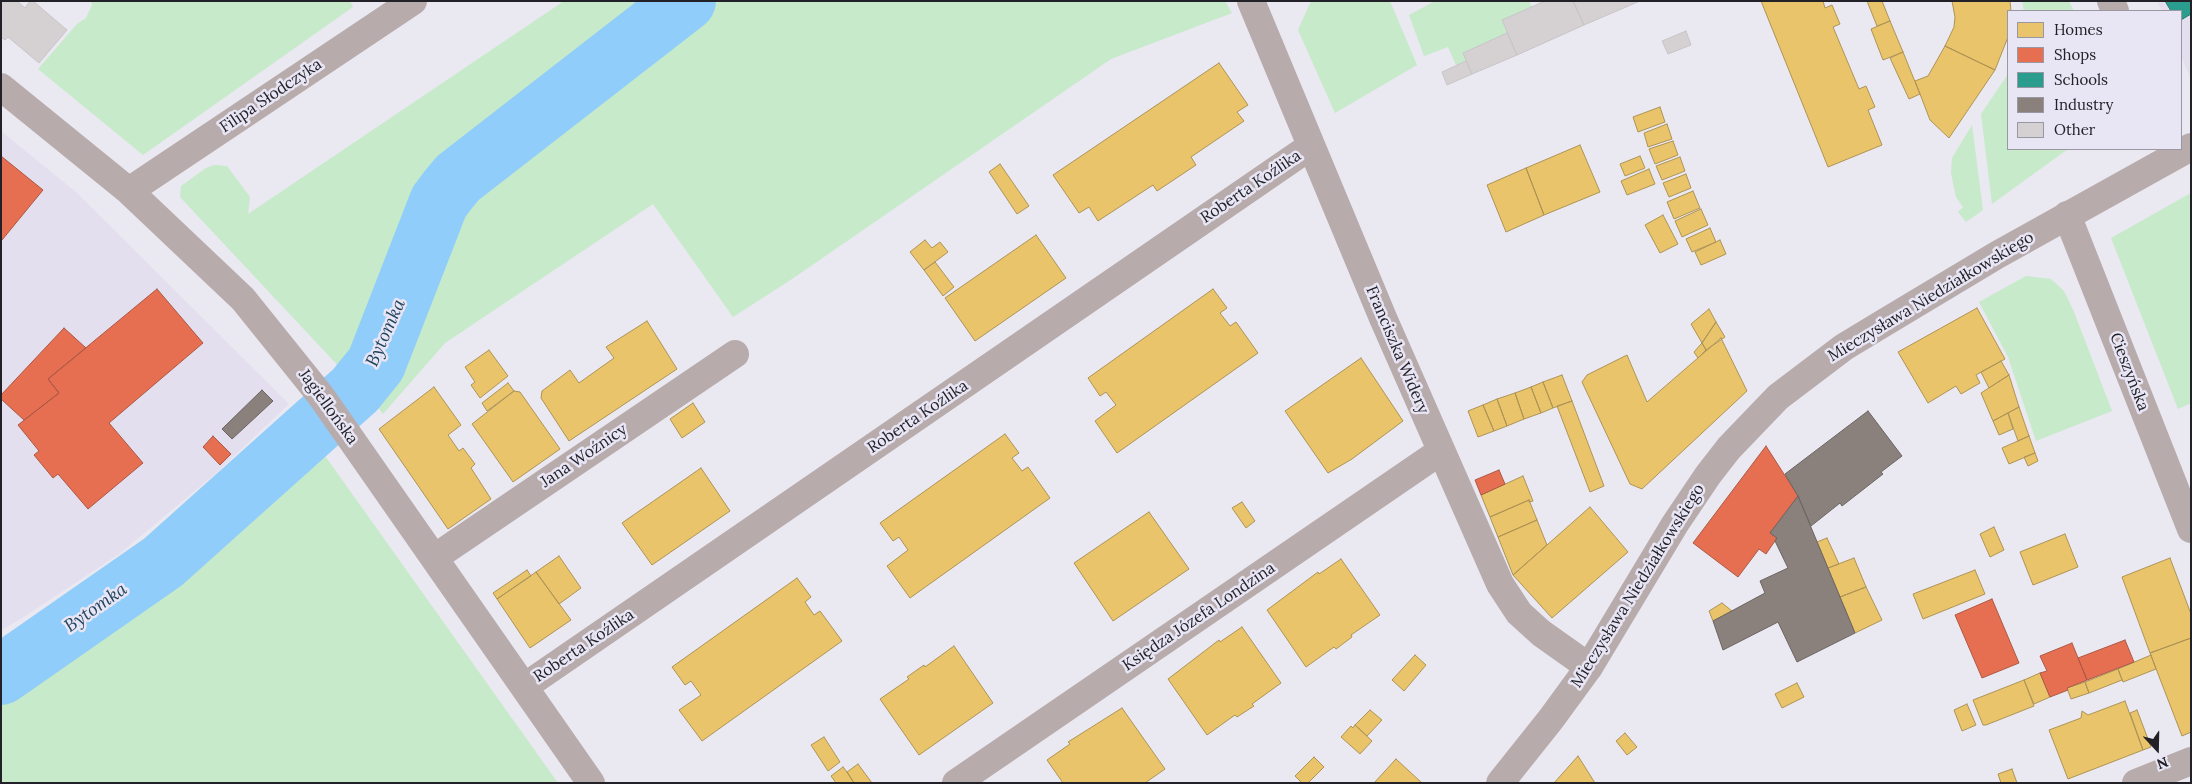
<!DOCTYPE html>
<meta charset="utf-8">
<style>
body{margin:0}
#map{position:relative;width:2192px;height:784px;overflow:hidden;background:#eae8f0;font-family:Lora,serif}
canvas{display:block}
.frame{position:absolute;inset:0;border:2px solid #222127;pointer-events:none}
.legend{position:absolute;left:2007px;top:10px;width:175px;height:140px;box-sizing:border-box;background:#e8e5f4;border:1px solid #9997a2;margin:0;padding:6px 9px;list-style:none;font-size:15px;color:#222127}
.legend li{display:flex;align-items:center;gap:10px;height:25px}
.legend b{width:25px;border:1px solid #9997a2}
.north{position:absolute;left:2132px;top:724px;width:50px;height:50px;-webkit-text-stroke:4px #e8e5f4;paint-order:stroke;rotate:159deg;font-size:14px;font-weight:700;line-height:20px;text-align:center;color:#222127}
.north::after{content:'';display:block;margin:auto;width:18px;height:22px;background:#222127;clip-path:polygon(50% 0,100% 100%,50% 72%,0 100%)}
</style>
<div id="map">
<canvas width="2192" height="784"></canvas>
<div class="frame"></div>
<ul class="legend">
<li><b style="height:14px;background:#e9c46a"></b>Homes</li>
<li><b style="height:14px;background:#e76f51"></b>Shops</li>
<li><b style="height:14px;background:#2a9d8f"></b>Schools</li>
<li><b style="height:14px;background:#8a817c"></b>Industry</li>
<li><b style="height:14px;background:#d5d1d3"></b>Other</li>
</ul>
<div class="north">N</div>
</div>
<script>
const ctx = document.querySelector('canvas').getContext('2d');
ctx.lineJoin = 'round';
function paint(path, color) { ctx.fillStyle = color; ctx.fill(path, 'evenodd'); }
const toPath = rows => new Path2D(rows.map(r => 'M' + r).join(''));
function stroke(path, color, width, dash) { ctx.strokeStyle = color; ctx.lineWidth = width; ctx.lineCap = dash ? 'butt' : 'round'; ctx.setLineDash(dash || []); ctx.stroke(path); }
function write(font, color, halo, rows, align = 'center') {
  ctx.font = font + ' Lora,serif'; ctx.lineWidth = 5; ctx.setLineDash([]); ctx.textBaseline = 'middle'; ctx.strokeStyle = halo; ctx.fillStyle = color; for (const [text, x, y, turn = 0] of rows) {
    ctx.save(); ctx.translate(x, y); ctx.rotate((+turn || 0) * Math.PI / 180); ctx.textAlign = isNaN(turn) ? turn : align; if (halo) ctx.strokeText(text, 0, 0); ctx.fillText(text, 0, 0); ctx.restore();
  }
}
const built = toPath([
 [2157,1,2191,1,2190,77,2181,56,2181,11,2162,11],
 [1,131,77,193,289,404,215,474,119,554,19,620,1,630]
]);
const green = toPath([
 [91,1,350,1,353,7,143,155,38,69,77,24,86,18,92,5],
 [564,1,655,1,463,146,414,221,351,367,343,371,180,197,181,186,206,168,214,165,227,166,250,197,248,214],
 [719,1,1225,1,1232,13,1111,59,792,279,733,317,653,204,445,343,383,414,372,400,386,379,429,288,458,206,499,169],
 [1311,1,1390,1,1417,65,1335,113,1298,30],
 [1435,1,1529,1,1532,7,1502,20,1507,33,1463,53,1466,61,1456,65,1448,47,1424,56,1409,15],
 [2022,1,2069,1,2074,11,2024,11],
 [2008,74,2008,149,2068,149,1992,204,1981,114],
 [1972,125,1983,210,1966,222,1958,212,1963,207,1956,197,1951,173,1952,158],
 [2191,193,2191,403,2178,409,2111,238],
 [2026,276,2051,279,2064,291,2074,312,2112,411,2036,441,2008,357,1979,302],
 [318,446,558,783,1,783,1,685,15,679,167,572]
]);
const homes = toPath([
 [1761,1,1823,1,1825,8,1832,5,1840,24,1833,27,1859,89,1866,86,1875,107,1868,110,1882,145,1828,167,1761,1],
 [1867,1,1882,1,1890,21,1877,26,1867,1],
 [1952,1,2010,1,2011,11,2008,11,2008,37,1995,70,1945,46,1954,27,1955,17,1952,1],
 [1890,21,1903,52,1883,60,1871,29,1890,21],
 [1945,46,1995,70,1949,138,1930,120,1915,81,1928,76,1945,46],
 [1903,52,1920,94,1909,99,1890,58,1903,52],
 [1219,63,1248,105,1237,112,1244,121,1191,157,1196,165,1157,191,1153,185,1098,221,1089,207,1079,213,1053,175,1219,63],
 [1660,107,1665,122,1638,132,1633,117,1660,107],
 [1667,124,1672,139,1648,147,1644,133,1667,124],
 [1673,141,1678,155,1655,164,1649,149,1673,141],
 [1580,145,1600,192,1544,215,1526,168,1580,145],
 [1640,156,1645,168,1625,176,1620,164,1640,156],
 [1680,157,1685,171,1662,180,1656,166,1680,157],
 [1000,164,1029,206,1017,214,989,172,1000,164],
 [1526,168,1544,215,1506,232,1487,185,1526,168],
 [1649,169,1655,184,1627,195,1621,181,1649,169],
 [1686,174,1691,188,1669,197,1663,183,1686,174],
 [1693,191,1700,208,1674,219,1667,202,1693,191],
 [1701,209,1708,225,1682,237,1675,221,1701,209],
 [1663,215,1678,244,1660,253,1645,225,1663,215],
 [1710,228,1716,242,1692,252,1686,239,1710,228],
 [1036,235,1066,278,975,341,945,298,1036,235],
 [925,240,932,248,940,242,948,252,924,270,910,252,925,240],
 [1720,240,1726,254,1701,265,1695,252,1720,240],
 [935,262,954,287,943,296,924,270,935,262],
 [1213,289,1227,308,1220,313,1230,326,1236,322,1258,353,1117,453,1095,421,1116,405,1106,392,1100,396,1088,378,1213,289],
 [1977,308,2005,359,1976,375,1980,383,1961,394,1956,386,1928,403,1898,352,1977,308],
 [1709,309,1716,322,1702,343,1691,324,1709,309],
 [647,321,677,369,569,441,541,398,542,391,570,370,579,383,614,358,606,347,647,321],
 [1716,322,1725,337,1706,350,1702,343,1716,322],
 [1721,338,1747,391,1642,489,1630,484,1582,382,1587,375,1627,355,1647,402,1721,338],
 [1702,343,1706,350,1698,358,1694,352,1702,343],
 [489,350,508,376,480,398,471,385,475,382,465,367,489,350],
 [1361,358,1403,421,1352,459,1328,473,1285,411,1361,358],
 [2001,361,2009,375,1989,388,1981,372,2001,361],
 [1562,375,1572,401,1553,408,1543,382,1562,375],
 [2009,375,2019,407,1993,421,1981,393,2009,375],
 [1543,382,1553,408,1541,413,1531,387,1543,382],
 [508,383,514,391,487,411,482,403,508,383],
 [434,387,461,425,448,435,459,451,463,448,475,464,471,468,491,499,448,529,379,429,434,387],
 [1531,387,1541,413,1524,419,1515,393,1531,387],
 [514,391,520,392,560,449,513,482,472,424,514,391],
 [1515,393,1524,419,1507,426,1497,399,1515,393],
 [1497,399,1507,426,1494,431,1483,405,1497,399],
 [1572,401,1604,486,1590,492,1557,406,1572,401],
 [693,403,705,422,682,438,670,419,693,403],
 [1483,405,1494,431,1478,437,1468,411,1483,405],
 [2019,407,2029,436,2018,441,2008,413,2019,407],
 [2008,413,2013,429,1999,435,1993,421,2008,413],
 [1005,434,1019,453,1012,458,1022,471,1028,467,1050,498,910,598,887,566,908,550,899,537,893,541,880,523,1005,434],
 [2029,436,2035,453,2009,464,2002,448,2029,436],
 [2035,453,2038,461,2028,466,2024,457,2035,453],
 [701,468,730,511,652,565,622,523,701,468],
 [1523,476,1533,501,1529,502,1529,500,1490,517,1481,495,1523,476],
 [1529,500,1537,520,1498,537,1490,517,1529,500],
 [1242,502,1255,521,1246,528,1232,508,1242,502],
 [1590,507,1628,552,1552,618,1513,575,1590,507],
 [1149,512,1189,569,1113,621,1074,563,1149,512],
 [1537,520,1547,545,1513,575,1498,537,1537,520],
 [1994,527,2004,550,1990,557,1980,534,1994,527],
 [2065,534,2078,567,2033,585,2020,552,2065,534],
 [1827,538,1839,564,1828,568,1817,542,1827,538],
 [559,556,581,588,559,604,536,572,559,556],
 [1854,558,1866,587,1840,597,1828,568,1854,558],
 [2170,558,2191,614,2191,638,2150,653,2122,577,2170,558],
 [1341,559,1380,615,1351,635,1352,637,1336,649,1334,647,1306,667,1267,610,1318,572,1319,574,1341,559],
 [527,570,531,576,497,599,493,593,527,570],
 [1975,570,1985,594,1923,619,1913,594,1975,570],
 [536,572,571,620,530,648,497,599,536,572],
 [797,578,811,597,805,602,814,615,820,611,842,641,702,741,679,710,701,695,691,681,685,685,672,667,797,578],
 [1866,587,1882,620,1855,633,1840,597,1866,587],
 [1722,603,1732,611,1713,621,1709,611,1722,603],
 [1242,627,1281,683,1252,704,1254,706,1237,717,1235,715,1207,735,1168,679,1219,640,1220,642,1242,627],
 [2191,638,2191,732,2182,736,2150,653,2191,638],
 [954,646,993,703,919,755,880,699,909,679,907,677,924,665,925,667,954,646],
 [1415,655,1426,665,1404,691,1392,680,1415,655],
 [2151,655,2156,669,2123,682,2118,669,2151,655],
 [2118,669,2122,680,2089,693,2085,682,2118,669],
 [2040,673,2050,697,2034,704,2024,680,2040,673],
 [2024,680,2034,706,1986,725,1983,725,1973,700,2024,680],
 [2085,682,2089,693,2071,699,2067,688,2085,682],
 [1797,683,1804,697,1782,708,1775,694,1797,683],
 [2125,701,2143,750,2068,779,2049,730,2081,718,2082,711,2088,715,2125,701],
 [1967,704,1976,725,1962,731,1954,710,1967,704],
 [1122,708,1165,769,1145,783,1063,783,1047,760,1070,744,1068,742,1122,708],
 [1370,710,1382,720,1367,736,1355,725,1370,710],
 [2137,710,2151,747,2143,750,2130,713,2137,710],
 [1355,725,1372,741,1360,754,1341,737,1351,726,1353,728,1355,725],
 [1625,733,1637,747,1627,755,1616,741,1625,733],
 [824,737,840,762,828,771,811,745,824,737],
 [1578,756,1595,783,1554,783,1578,756],
 [1314,757,1324,767,1308,783,1302,783,1295,776,1314,757],
 [1396,759,1422,783,1374,783,1396,759],
 [858,764,872,783,854,783,847,772,858,764],
 [843,767,847,772,854,783,836,783,831,776,843,767],
 [2012,769,2017,783,2001,783,1998,774,2012,769]
]);
const shops = toPath([
 [1,156,43,190,2,240,1,240,1,156],
 [157,289,203,343,109,423,143,463,88,509,58,474,53,478,34,455,39,451,18,425,59,393,48,379,157,289],
 [64,328,86,348,48,379,59,393,24,420,1,399,1,395,64,328],
 [213,436,231,454,220,465,203,447,213,436],
 [1766,446,1798,496,1770,533,1777,538,1766,554,1759,549,1738,577,1693,543,1766,446],
 [1499,470,1505,484,1481,495,1475,480,1499,470],
 [1992,599,2019,663,1982,678,1955,615,1992,599],
 [2125,640,2134,662,2087,680,2078,658,2125,640],
 [2072,643,2087,680,2067,688,2068,690,2050,697,2040,673,2047,671,2040,656,2072,643]
]);
const schools = toPath([
 [2165,1,2191,1,2191,14,2181,20,2181,11,2171,11,2165,1]
]);
const industry = toPath([
 [262,390,273,401,232,439,222,429,262,390],
 [1868,411,1902,456,1881,472,1883,474,1842,506,1840,503,1811,526,1798,496,1785,474,1868,411],
 [1798,496,1855,633,1797,662,1778,622,1723,650,1713,621,1765,593,1760,581,1788,568,1775,541,1777,538,1770,533,1798,496]
]);
const river = toPath([
 [1,675,163,562,355,390,376,364,439,202,448,190,458,178,686,1]
]);
const building = toPath([
 [1,1,17,1,25,8,30,1,33,1,67,30,39,63,8,37,5,40,1,37,1,1],
 [1545,1,1573,1,1584,25,1517,55,1502,20,1545,1],
 [1573,1,1640,1,1584,25,1573,1],
 [1686,31,1691,45,1668,54,1662,41,1686,31],
 [1507,33,1517,55,1472,74,1463,53,1507,33],
 [1466,61,1472,74,1447,85,1442,72,1466,61]
]);
const minor = toPath([
 [1251,1,1383,318,1500,584,1519,613,1541,633,1589,667],
 [1,87,129,191,243,299,321,396,591,783],
 [129,191,413,1],
 [2067,215,2191,529],
 [434,558,735,354],
 [524,687,1311,146],
 [956,783,1441,451],
 [2136,783,2191,761]
]);
const tertiary = toPath([
 [2111,1,2115,11],
 [1500,783,1551,719,1589,667,1675,524,1708,475,1729,448,1778,397,1844,347,1882,324,1997,255,2191,147]
]);
const streetNames = [
 ["Filipa Słodczyka",271,96,-34],
 ["Roberta Koźlika",1251,187,-34],
 ["Mieczysława Niedziałkowskiego",1931,297,-31],
 ["Franciszka Widery",1397,350,67],
 ["Cieszyńska",2129,372,69],
 ["Jagiellońska",328,407,54],
 ["Roberta Koźlika",918,417,-34],
 ["Jana Woźnicy",584,456,-34],
 ["Mieczysława Niedziałkowskiego",1638,586,-58],
 ["Księdza Józefa Londzina",1199,617,-34],
 ["Roberta Koźlika",584,646,-34]
];
const waterNames = [
 ["Bytomka",386,333,-66],
 ["Bytomka",96,608,-35]
];
paint(built, '#e3dfef');
paint(green, '#c6eaca');
paint(homes, '#e9c46a');
stroke(homes, '#ad9356', 1);
paint(shops, '#e76f51');
stroke(shops, '#ac5844', 1);
paint(schools, '#2a9d8f');
stroke(schools, '#287870', 1);
paint(industry, '#8a817c');
stroke(industry, '#6b6462', 1);
stroke(river, '#91cdfa', 60);
paint(building, '#d5d1d3');
stroke(building, '#c8c4c6', 1);
stroke(minor, '#b8abac', 28);
stroke(tertiary, '#b8abac', 28);
write('16px', '#222127', '#e8e5f4', streetNames);
write('italic 18px', '#1f435d', '#e8e5f4', waterNames);
</script>
